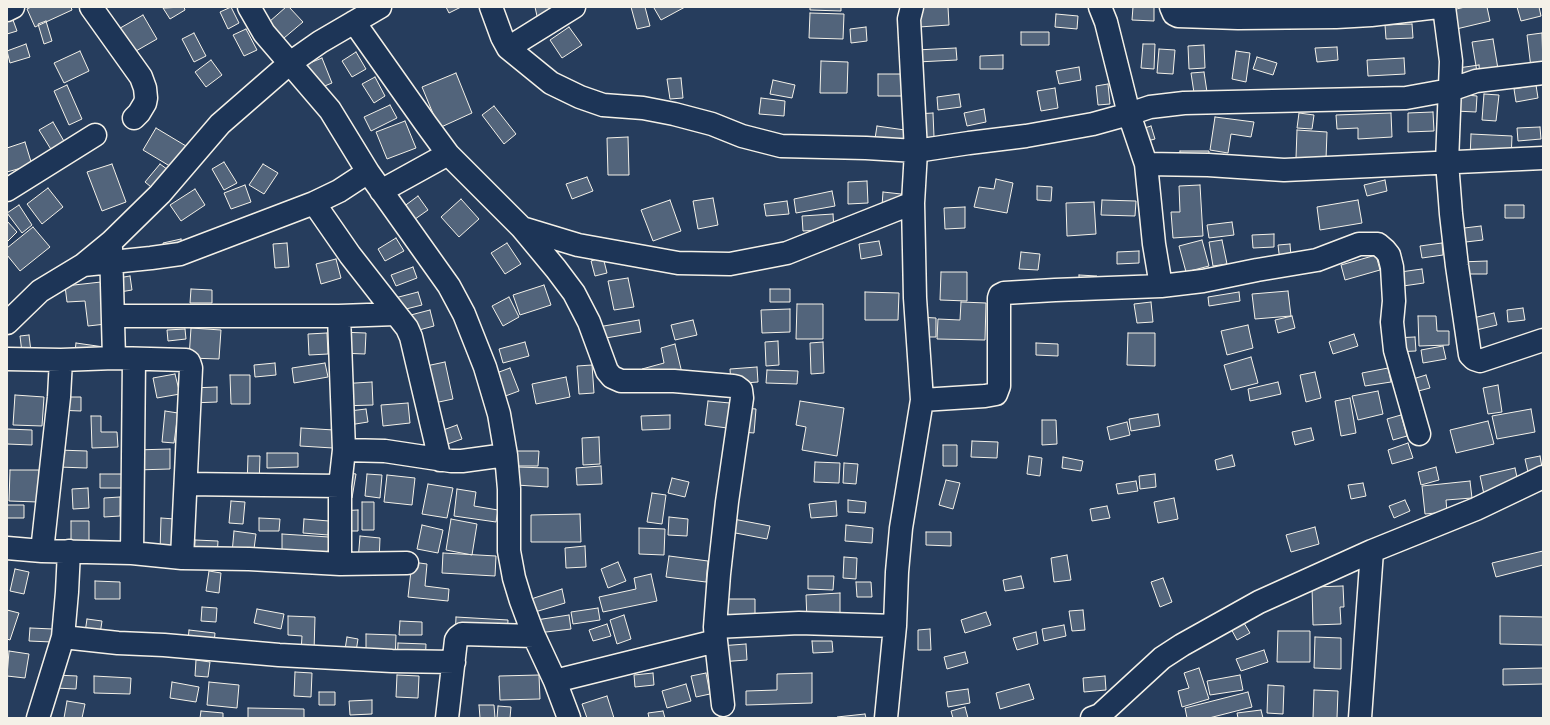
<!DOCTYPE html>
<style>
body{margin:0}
#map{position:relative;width:1550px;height:725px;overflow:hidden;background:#263d5d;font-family:"Patrick Hand",sans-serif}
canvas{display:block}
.frame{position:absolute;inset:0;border:8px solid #f4f1e8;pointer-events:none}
</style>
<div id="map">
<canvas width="1550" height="725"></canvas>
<div class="frame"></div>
</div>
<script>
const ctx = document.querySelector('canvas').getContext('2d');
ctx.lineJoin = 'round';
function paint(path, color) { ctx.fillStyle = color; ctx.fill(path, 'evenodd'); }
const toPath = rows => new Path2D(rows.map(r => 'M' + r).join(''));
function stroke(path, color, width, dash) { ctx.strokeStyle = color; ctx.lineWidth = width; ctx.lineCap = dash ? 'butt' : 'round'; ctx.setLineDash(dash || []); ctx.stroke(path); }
const building = toPath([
 [31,7,71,7,72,10,35,27,27,9,31,7],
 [184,7,185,10,170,19,163,8,184,7],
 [231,7,239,23,228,29,220,12,231,7],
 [286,7,289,7,303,22,284,38,269,22,286,7],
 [446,7,461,7,449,13,446,7],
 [535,7,552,7,555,21,539,25,535,7],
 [631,7,645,7,650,26,637,29,631,7],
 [656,7,685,7,661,20,654,8,656,7],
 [810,7,841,7,841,11,810,10,810,7],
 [918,7,948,7,949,25,919,27,918,7],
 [1133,7,1154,7,1154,21,1132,20,1133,7],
 [1465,7,1487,7,1490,21,1448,31,1444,12,1465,7],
 [1517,7,1539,7,1541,16,1521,21,1517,7],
 [810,13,844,14,843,39,809,38,810,13],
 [1056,14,1078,16,1077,29,1055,27,1056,14],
 [143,15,157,39,129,55,115,31,143,15],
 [13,20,17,31,7,34,7,22,13,20],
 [46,21,52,41,44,44,38,24,46,21],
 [1412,24,1413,38,1386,39,1385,25,1412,24],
 [569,27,582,45,562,58,550,40,569,27],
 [866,27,867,41,851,43,850,29,866,27],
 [246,29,257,50,244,56,233,35,246,29],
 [1021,32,1049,32,1049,45,1021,45,1021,32],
 [194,33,206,56,194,62,182,39,194,33],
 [1542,33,1543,66,1531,68,1527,35,1542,33],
 [1493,39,1498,69,1477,72,1472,42,1493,39],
 [26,44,30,57,10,63,7,51,26,44],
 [1143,44,1155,44,1154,69,1141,68,1143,44],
 [1204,45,1205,68,1189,69,1188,46,1204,45],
 [1337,47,1338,60,1317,62,1315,48,1337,47],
 [956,48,957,60,917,62,916,50,956,48],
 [1159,49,1175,50,1173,74,1157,73,1159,49],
 [80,51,89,71,64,83,54,63,80,51],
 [1236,51,1250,53,1246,82,1232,79,1236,51],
 [356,52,366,69,352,77,342,61,356,52],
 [1003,55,1003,69,980,69,980,56,1003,55],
 [1257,57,1277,63,1273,75,1253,69,1257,57],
 [322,58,332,83,310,92,300,67,322,58],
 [1404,58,1405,74,1368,76,1367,60,1404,58],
 [211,60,222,75,206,87,195,72,211,60],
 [821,61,848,62,847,93,820,93,821,61],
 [1479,65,1480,77,1460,80,1458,68,1479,65],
 [1079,67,1081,80,1059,84,1056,71,1079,67],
 [1204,72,1207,92,1194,93,1191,73,1204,72],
 [456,73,472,113,439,128,422,87,456,73],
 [878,74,904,74,903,96,878,96,878,74],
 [375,77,385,96,374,103,362,84,375,77],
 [681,78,683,98,670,99,667,79,681,78],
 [773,80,795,85,792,98,770,94,773,80],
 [1108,84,1110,104,1098,105,1096,86,1108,84],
 [67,85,82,119,69,125,54,91,67,85],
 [1536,85,1538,98,1516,102,1514,89,1536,85],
 [1055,88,1058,108,1041,111,1037,91,1055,88],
 [959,94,961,107,938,110,937,97,959,94],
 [1456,94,1477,96,1476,112,1455,111,1456,94],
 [1484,94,1499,95,1496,121,1482,120,1484,94],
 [761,98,785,101,784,116,759,114,761,98],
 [390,105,397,118,371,131,364,117,390,105],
 [494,106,516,134,504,144,482,115,494,106],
 [984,109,986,122,967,126,964,113,984,109],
 [1433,112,1434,131,1408,132,1408,113,1433,112],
 [933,113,934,137,917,138,916,114,933,113],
 [1299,113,1314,115,1312,129,1297,128,1299,113],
 [1391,113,1392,137,1358,139,1358,128,1337,129,1336,115,1391,113],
 [1215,117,1254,122,1251,137,1231,134,1228,153,1210,150,1215,117],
 [405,121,416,148,387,159,376,132,405,121],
 [53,122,65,143,52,151,39,130,53,122],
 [877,126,905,130,903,150,874,145,877,126],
 [1151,126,1155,139,1139,143,1135,131,1151,126],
 [1540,127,1541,139,1518,141,1517,128,1540,127],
 [156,128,191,149,178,171,143,150,156,128],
 [1297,130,1327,132,1326,159,1296,158,1297,130],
 [1471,134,1512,136,1511,160,1470,158,1471,134],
 [628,137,629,175,608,175,607,138,628,137],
 [25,142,32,165,7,172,7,148,25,142],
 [1180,151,1209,151,1209,165,1179,164,1180,151],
 [224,162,237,183,224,190,212,169,224,162],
 [112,164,126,202,102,211,87,172,112,164],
 [160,164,171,172,156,191,145,182,160,164],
 [263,164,278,173,264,194,249,185,263,164],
 [587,177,593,191,572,199,566,184,587,177],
 [996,179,1013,183,1007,213,974,207,979,187,994,189,996,179],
 [1385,180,1387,191,1367,196,1364,185,1385,180],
 [867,181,868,203,848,204,848,182,867,181],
 [245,185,251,202,231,209,224,193,245,185],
 [1200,185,1203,236,1173,238,1171,212,1180,212,1179,186,1200,185],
 [1037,186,1052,187,1051,201,1037,200,1037,186],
 [48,188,63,207,42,224,27,204,48,188],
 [195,189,205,205,181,221,170,205,195,189],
 [832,191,835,206,796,213,794,199,832,191],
 [883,192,901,194,900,208,882,206,883,192],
 [418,196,428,210,408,224,399,210,418,196],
 [713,198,718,225,698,229,693,201,713,198],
 [461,199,479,219,459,237,441,217,461,199],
 [670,200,681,231,653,241,641,210,670,200],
 [1102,200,1136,201,1135,216,1101,215,1102,200],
 [1358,200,1362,223,1320,230,1317,207,1358,200],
 [787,201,789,214,766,216,764,204,787,201],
 [1094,202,1096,234,1067,236,1066,203,1094,202],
 [19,205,32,225,22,233,7,213,19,205],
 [1505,205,1524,205,1524,218,1505,218,1505,205],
 [965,207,965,228,945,229,944,208,965,207],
 [833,214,834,229,803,231,802,216,833,214],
 [7,221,17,232,7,242,7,221],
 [1232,222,1234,235,1209,238,1207,225,1232,222],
 [1481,226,1483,240,1457,243,1456,229,1481,226],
 [33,227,50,247,20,271,7,255,7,248,33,227],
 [1274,234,1274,247,1253,248,1252,235,1274,234],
 [396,238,404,251,385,261,378,249,396,238],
 [181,239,184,254,166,258,163,243,181,239],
 [1202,240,1209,266,1186,272,1179,246,1202,240],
 [1222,240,1227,264,1213,266,1209,242,1222,240],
 [879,241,882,255,861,259,859,244,879,241],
 [287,243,289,267,275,268,273,244,287,243],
 [507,243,521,264,505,274,491,253,507,243],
 [1442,243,1443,255,1422,258,1420,246,1442,243],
 [1290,244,1292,269,1281,270,1278,245,1290,244],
 [1139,251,1139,263,1117,264,1117,252,1139,251],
 [1021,252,1040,254,1038,270,1019,269,1021,252],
 [1376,255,1380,270,1345,280,1341,265,1376,255],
 [603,257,607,273,595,276,591,261,603,257],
 [336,259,341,278,321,284,316,264,336,259],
 [1487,261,1487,274,1460,274,1459,262,1487,261],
 [413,267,417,278,396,286,391,275,413,267],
 [1422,269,1424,283,1396,287,1393,273,1422,269],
 [941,272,967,272,967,301,940,300,941,272],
 [1079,275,1097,276,1097,287,1079,287,1079,275],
 [130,276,132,290,114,293,112,279,130,276],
 [628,278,634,307,614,310,608,281,628,278],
 [101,282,106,324,88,326,85,301,67,302,65,286,101,282],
 [544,285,551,305,520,315,513,295,544,285],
 [191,289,212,290,212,303,190,303,191,289],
 [770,289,790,289,790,302,770,302,770,289],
 [1288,291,1291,316,1255,319,1252,294,1288,291],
 [418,292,422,305,398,311,395,298,418,292],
 [865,292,899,293,898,320,865,320,865,292],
 [1239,292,1240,301,1209,306,1208,297,1239,292],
 [509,297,519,317,503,326,492,306,509,297],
 [961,302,986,303,985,340,937,339,938,319,960,320,961,302],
 [1151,302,1153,322,1137,323,1134,304,1151,302],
 [797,304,823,304,823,339,796,339,797,304],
 [1523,308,1525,320,1508,322,1507,310,1523,308],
 [790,309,790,332,762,333,761,310,790,309],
 [430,310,434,326,408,333,403,317,430,310],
 [1494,313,1497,325,1476,330,1473,318,1494,313],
 [1292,316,1295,328,1278,333,1275,320,1292,316],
 [1418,316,1436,316,1437,331,1449,331,1449,345,1419,346,1418,316],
 [918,317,936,318,936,337,917,337,918,317],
 [639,320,641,332,600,339,598,327,639,320],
 [693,320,697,335,675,340,671,325,693,320],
 [1248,325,1253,348,1227,355,1221,331,1248,325],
 [191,328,221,330,219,359,189,358,191,328],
 [185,329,186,339,168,341,167,330,185,329],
 [339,332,366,333,365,354,339,353,339,332],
 [327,333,328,354,309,355,308,334,327,333],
 [1128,333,1155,333,1155,366,1127,365,1128,333],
 [1354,334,1358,346,1333,354,1329,342,1354,334],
 [29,335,32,360,23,361,20,336,29,335],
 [1415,337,1416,351,1393,352,1393,338,1415,337],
 [778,341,779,365,766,366,765,342,778,341],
 [525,342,529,356,503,363,499,349,525,342],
 [823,342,824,373,811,374,810,343,823,342],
 [76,343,104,347,74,359,76,343],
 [1036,343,1058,344,1058,356,1036,355,1036,343],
 [675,344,682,373,645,383,642,369,664,363,661,348,675,344],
 [1443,346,1446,359,1423,363,1421,350,1443,346],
 [1251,357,1258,383,1231,390,1224,365,1251,357],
 [445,362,453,399,420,406,412,369,445,362],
 [275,363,276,375,255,377,254,365,275,363],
 [325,363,328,377,294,383,292,368,325,363],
 [592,365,594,393,579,394,577,366,592,365],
 [757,367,758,382,731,384,730,369,757,367],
 [510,368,519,391,500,398,491,375,510,368],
 [1388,368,1391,382,1365,386,1362,373,1388,368],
 [767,370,798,371,797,384,766,383,767,370],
 [1315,372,1321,398,1306,402,1300,375,1315,372],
 [175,374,180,394,157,398,153,378,175,374],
 [230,375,250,375,250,404,231,404,230,375],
 [1426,375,1430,388,1407,394,1403,382,1426,375],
 [566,377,570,397,536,404,532,384,566,377],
 [372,382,373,405,340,406,339,384,372,382],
 [1278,382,1281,394,1250,401,1248,389,1278,382],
 [1498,385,1502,412,1488,414,1483,388,1498,385],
 [217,387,217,402,191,403,191,388,217,387],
 [1378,391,1383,414,1358,420,1352,396,1378,391],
 [15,395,44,397,42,426,13,425,15,395],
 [54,397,81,397,81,411,54,410,54,397],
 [1350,398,1356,433,1341,436,1335,401,1350,398],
 [708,401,730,403,727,428,705,425,708,401],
 [800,401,844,408,837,456,802,450,806,427,796,425,800,401],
 [408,403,410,423,383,426,381,405,408,403],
 [744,408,756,409,754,433,742,432,744,408],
 [366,409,368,422,343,426,341,412,366,409],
 [1531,409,1535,432,1497,439,1492,416,1531,409],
 [165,411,178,413,174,443,162,442,165,411],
 [1158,414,1160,426,1131,431,1129,419,1158,414],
 [670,415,670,429,642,430,641,416,670,415],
 [1401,415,1407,436,1393,440,1387,419,1401,415],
 [91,416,101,416,101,432,117,432,118,447,92,448,91,416],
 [1042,420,1056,420,1057,444,1042,445,1042,420],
 [1488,421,1494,444,1456,453,1450,430,1488,421],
 [1127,422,1130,435,1110,440,1107,427,1127,422],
 [457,425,462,439,439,447,435,433,457,425],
 [301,428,334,430,333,448,300,446,301,428],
 [1311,428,1314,440,1295,445,1292,432,1311,428],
 [7,429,32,430,32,445,7,444,7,429],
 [599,437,600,464,583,465,582,438,599,437],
 [972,441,998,442,997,458,971,457,972,441],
 [1408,443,1413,458,1392,464,1388,450,1408,443],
 [943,445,957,445,957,466,943,466,943,445],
 [170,449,170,469,135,470,134,450,170,449],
 [58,450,87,451,87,468,58,467,58,450],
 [514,451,539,451,538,466,514,466,514,451],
 [267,453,298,453,298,467,267,468,267,453],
 [1232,455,1235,466,1217,470,1215,460,1232,455],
 [248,456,260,456,259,487,247,487,248,456],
 [1029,456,1042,458,1040,476,1027,474,1029,456],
 [1540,456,1543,473,1530,481,1525,459,1540,456],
 [1063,457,1083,461,1081,471,1062,468,1063,457],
 [815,462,840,463,839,483,814,482,815,462],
 [844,463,858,464,856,484,843,483,844,463],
 [601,466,602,484,577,485,576,468,601,466],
 [517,467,548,468,548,487,516,485,517,467],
 [1436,467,1439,480,1421,485,1418,472,1436,467],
 [1515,468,1520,491,1485,499,1480,476,1515,468],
 [10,470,39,470,38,502,9,501,10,470],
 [341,472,356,474,352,498,337,496,341,472],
 [100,474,124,474,124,488,100,488,100,474],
 [367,474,382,475,380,498,365,496,367,474],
 [1155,474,1156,487,1140,489,1139,476,1155,474],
 [387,475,415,478,412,505,384,502,387,475],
 [672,478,689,482,685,497,668,493,672,478],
 [946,480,960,483,953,509,939,505,946,480],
 [1136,481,1138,491,1118,494,1116,484,1136,481],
 [1470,481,1472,498,1446,500,1447,512,1425,514,1422,486,1470,481],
 [1363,483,1366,496,1351,499,1348,485,1363,483],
 [428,484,453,488,447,518,422,514,428,484],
 [88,488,89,508,73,509,72,489,88,488],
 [457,489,476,492,474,506,498,510,496,522,454,516,457,489],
 [652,493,666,495,662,524,647,522,652,493],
 [120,497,120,516,104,517,104,498,120,497],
 [1174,498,1178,519,1158,523,1154,502,1174,498],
 [848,500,866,502,865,513,848,512,848,500],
 [1405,500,1410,511,1394,518,1389,506,1405,500],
 [231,501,245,502,243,524,229,523,231,501],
 [836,501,837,516,811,518,809,504,836,501],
 [362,502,374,502,374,530,362,530,362,502],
 [7,505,24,505,24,518,7,518,7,505],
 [1107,506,1110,518,1092,521,1090,509,1107,506],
 [358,510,358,531,338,531,337,511,358,510],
 [580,514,581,542,531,542,531,515,580,514],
 [669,517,688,519,687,536,668,535,669,517],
 [161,518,175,519,174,553,160,552,161,518],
 [259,518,280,519,279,531,259,531,259,518],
 [728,518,770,526,767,539,725,531,728,518],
 [304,519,329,521,328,535,303,533,304,519],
 [451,519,477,524,472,555,446,550,451,519],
 [71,521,89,521,89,548,71,548,71,521],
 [422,525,443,530,438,553,417,549,422,525],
 [846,525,873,528,872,543,845,541,846,525],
 [1315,527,1319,544,1291,552,1286,535,1315,527],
 [639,528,665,529,664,555,639,554,639,528],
 [234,531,256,534,253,556,232,553,234,531],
 [926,532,951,532,951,546,926,545,926,532],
 [282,534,329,537,329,556,282,553,282,534],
 [360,536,380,538,379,562,358,561,360,536],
 [195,540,218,541,217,558,194,557,195,540],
 [585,546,586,567,566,568,565,548,585,546],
 [1543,551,1543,565,1496,577,1492,563,1543,551],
 [443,553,496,556,495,576,442,573,443,553],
 [1067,555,1071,580,1054,582,1051,558,1067,555],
 [669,556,708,561,706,582,666,577,669,556],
 [844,557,857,558,856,579,843,578,844,557],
 [412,562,427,564,425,586,449,589,448,601,408,597,412,562],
 [618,562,626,581,608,588,601,569,618,562],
 [15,569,29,572,24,594,10,591,15,569],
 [209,571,221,573,219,593,206,591,209,571],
 [651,574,657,601,603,612,599,597,636,589,634,578,651,574],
 [808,576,834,576,833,590,808,589,808,576],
 [1021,576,1024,588,1005,591,1003,580,1021,576],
 [1163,578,1172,602,1160,607,1151,582,1163,578],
 [95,581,120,582,120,599,95,599,95,581],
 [856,582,871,582,872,597,857,597,856,582],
 [1343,586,1344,607,1340,607,1341,624,1313,625,1312,587,1343,586],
 [562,589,565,603,535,612,531,599,562,589],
 [840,593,840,620,807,621,806,595,840,593],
 [716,599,755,599,755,623,716,623,716,599],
 [202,607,217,608,216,622,201,621,202,607],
 [598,608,600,620,573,624,571,612,598,608],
 [257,609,284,614,281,629,254,623,257,609],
 [7,610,19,613,10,640,7,639,7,610],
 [1083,610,1085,630,1072,631,1069,611,1083,610],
 [986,612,991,625,965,633,961,620,986,612],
 [569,615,571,629,538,633,536,620,569,615],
 [624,615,631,639,617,644,610,620,624,615],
 [288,616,315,617,314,652,301,652,302,636,288,635,288,616],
 [1500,616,1543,617,1543,645,1500,644,1500,616],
 [456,617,508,620,507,642,455,639,456,617],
 [1241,618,1250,633,1237,640,1229,625,1241,618],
 [87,619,102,621,98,648,83,646,87,619],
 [400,621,422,622,422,635,399,635,400,621],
 [607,624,611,636,593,641,589,630,607,624],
 [1064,625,1066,636,1044,641,1042,629,1064,625],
 [30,628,53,629,52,642,29,641,30,628],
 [930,629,931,650,918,650,918,630,930,629],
 [189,630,215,633,213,653,187,650,189,630],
 [1278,631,1310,631,1310,662,1277,662,1278,631],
 [1036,632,1038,644,1017,650,1013,638,1036,632],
 [366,634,396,635,395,663,366,662,366,634],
 [347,637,358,639,354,664,343,662,347,637],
 [1315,637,1341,638,1341,669,1314,668,1315,637],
 [812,641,832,641,833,652,813,653,812,641],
 [398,643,426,644,425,667,397,667,398,643],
 [746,644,747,660,719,662,719,646,746,644],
 [1264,650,1268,662,1241,671,1236,659,1264,650],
 [9,651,29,654,25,678,7,676,9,651],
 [965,652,968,663,947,669,944,657,965,652],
 [196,660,210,662,208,677,195,676,196,660],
 [1199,668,1209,699,1182,707,1178,691,1189,688,1184,673,1199,668],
 [1543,668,1543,684,1503,685,1503,669,1543,668],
 [295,672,312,673,311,697,294,696,295,672],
 [653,673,654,685,635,687,634,675,653,673],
 [706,673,710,694,696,697,691,676,706,673],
 [812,673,812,703,746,705,746,691,777,690,777,674,812,673],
 [56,675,77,676,76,689,55,688,56,675],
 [397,675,419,676,418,698,396,697,397,675],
 [539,675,540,699,500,700,499,676,539,675],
 [1240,675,1243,690,1210,695,1207,681,1240,675],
 [94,676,131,678,130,694,94,693,94,676],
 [1105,676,1106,690,1084,692,1083,678,1105,676],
 [172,682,199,687,196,702,170,698,172,682],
 [209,682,239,685,237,708,207,705,209,682],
 [686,684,691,701,667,708,662,691,686,684],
 [1029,684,1034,699,1000,709,996,693,1029,684],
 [1268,685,1284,686,1283,714,1267,713,1268,685],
 [968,689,970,703,948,707,946,692,968,689],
 [1314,690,1338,691,1337,718,1313,718,1314,690],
 [319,692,335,692,335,705,319,705,319,692],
 [1248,692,1252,707,1209,718,1187,718,1185,708,1248,692],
 [607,696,614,718,587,718,582,704,607,696],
 [372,700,372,714,350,715,349,701,372,700],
 [67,701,85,704,82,718,64,718,67,701],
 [479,705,494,705,495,718,480,718,479,705],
 [498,706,511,707,510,718,497,718,498,706],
 [965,707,968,718,953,718,951,711,965,707],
 [248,708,304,709,304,718,248,718,248,708],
 [1261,710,1263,718,1238,718,1237,713,1261,710],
 [201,711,223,713,223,718,200,718,201,711],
 [663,711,665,718,649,718,648,713,663,711],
 [865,714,866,718,837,718,837,717,865,714]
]);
const street = toPath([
 [91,7,141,77,145,88,146,98,145,103,139,113,134,118],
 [249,7,264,33,330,110,368,172],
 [491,7,502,37,508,48,574,7],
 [912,7,909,19,916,151,913,203,915,298,922,400],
 [1100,7,1106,22,1129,114,1146,164,1208,165,1284,170,1543,158],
 [1171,7,1174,14,1178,16,1238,18,1336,17,1371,15,1438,7],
 [1444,7,1451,61,1447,162,1451,214,1457,266,1470,355,1474,359,1480,361,1543,340],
 [7,10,13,7],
 [354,22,426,124,448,154,522,228,556,269,574,293,589,322,607,371,612,377,621,381,674,381,733,386,737,387,741,390,742,398,727,502,719,574,715,627],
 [508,48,551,83,580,97,603,105,643,108,674,114,712,124,742,136,781,146,866,148,916,151,969,143,1026,136,1093,124,1129,114,1150,107,1184,103,1406,98,1450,90,1476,81,1543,73],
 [1146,164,1154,244,1161,286,1203,281,1257,270,1317,260,1359,244,1378,244,1385,250,1389,255,1392,267,1394,301,1392,322,1395,350,1419,434],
 [7,190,95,135],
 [381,191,448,154],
 [314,203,350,255,396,314],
 [522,228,578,245,678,263,730,264,787,253,913,203],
 [111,248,114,358],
 [83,265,151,258,180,254,314,203,339,191,368,172,449,286,464,314,485,367,499,414,506,455,509,489,509,551,514,578,521,601,534,636,555,681,569,718],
 [114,316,339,316,396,314,407,328,411,337,440,460],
 [339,316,344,450,340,486,340,564],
 [7,323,40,291,83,265,111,242,160,194,220,124,290,63,320,42,380,7],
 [7,359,61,360,114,358,186,360,189,362,191,368,182,558],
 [344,450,385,451,451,461,462,461,506,455],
 [186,484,340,486],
 [7,548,42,551,132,553,182,558,249,559,340,564,407,563],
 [42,551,59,397,61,360],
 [132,553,134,359],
 [63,637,118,643,164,645,279,655,392,661,454,662],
 [716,641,723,705],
 [555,681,716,641,715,627,799,623,895,626],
 [38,718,63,637,67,592,69,551],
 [447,718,456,640,458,637,462,634,534,636],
 [886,718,895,626,897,572,901,528,922,400,985,396,996,394,999,386,999,298,1000,295,1004,293,1055,290,1161,286],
 [1092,718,1100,715,1162,658,1182,645,1259,602,1372,551,1476,509,1543,477],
 [1360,718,1372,551]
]);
paint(building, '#52647b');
stroke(building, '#f4f1e8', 1);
stroke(street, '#f4f1e8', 25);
stroke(street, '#1d3557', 22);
</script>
